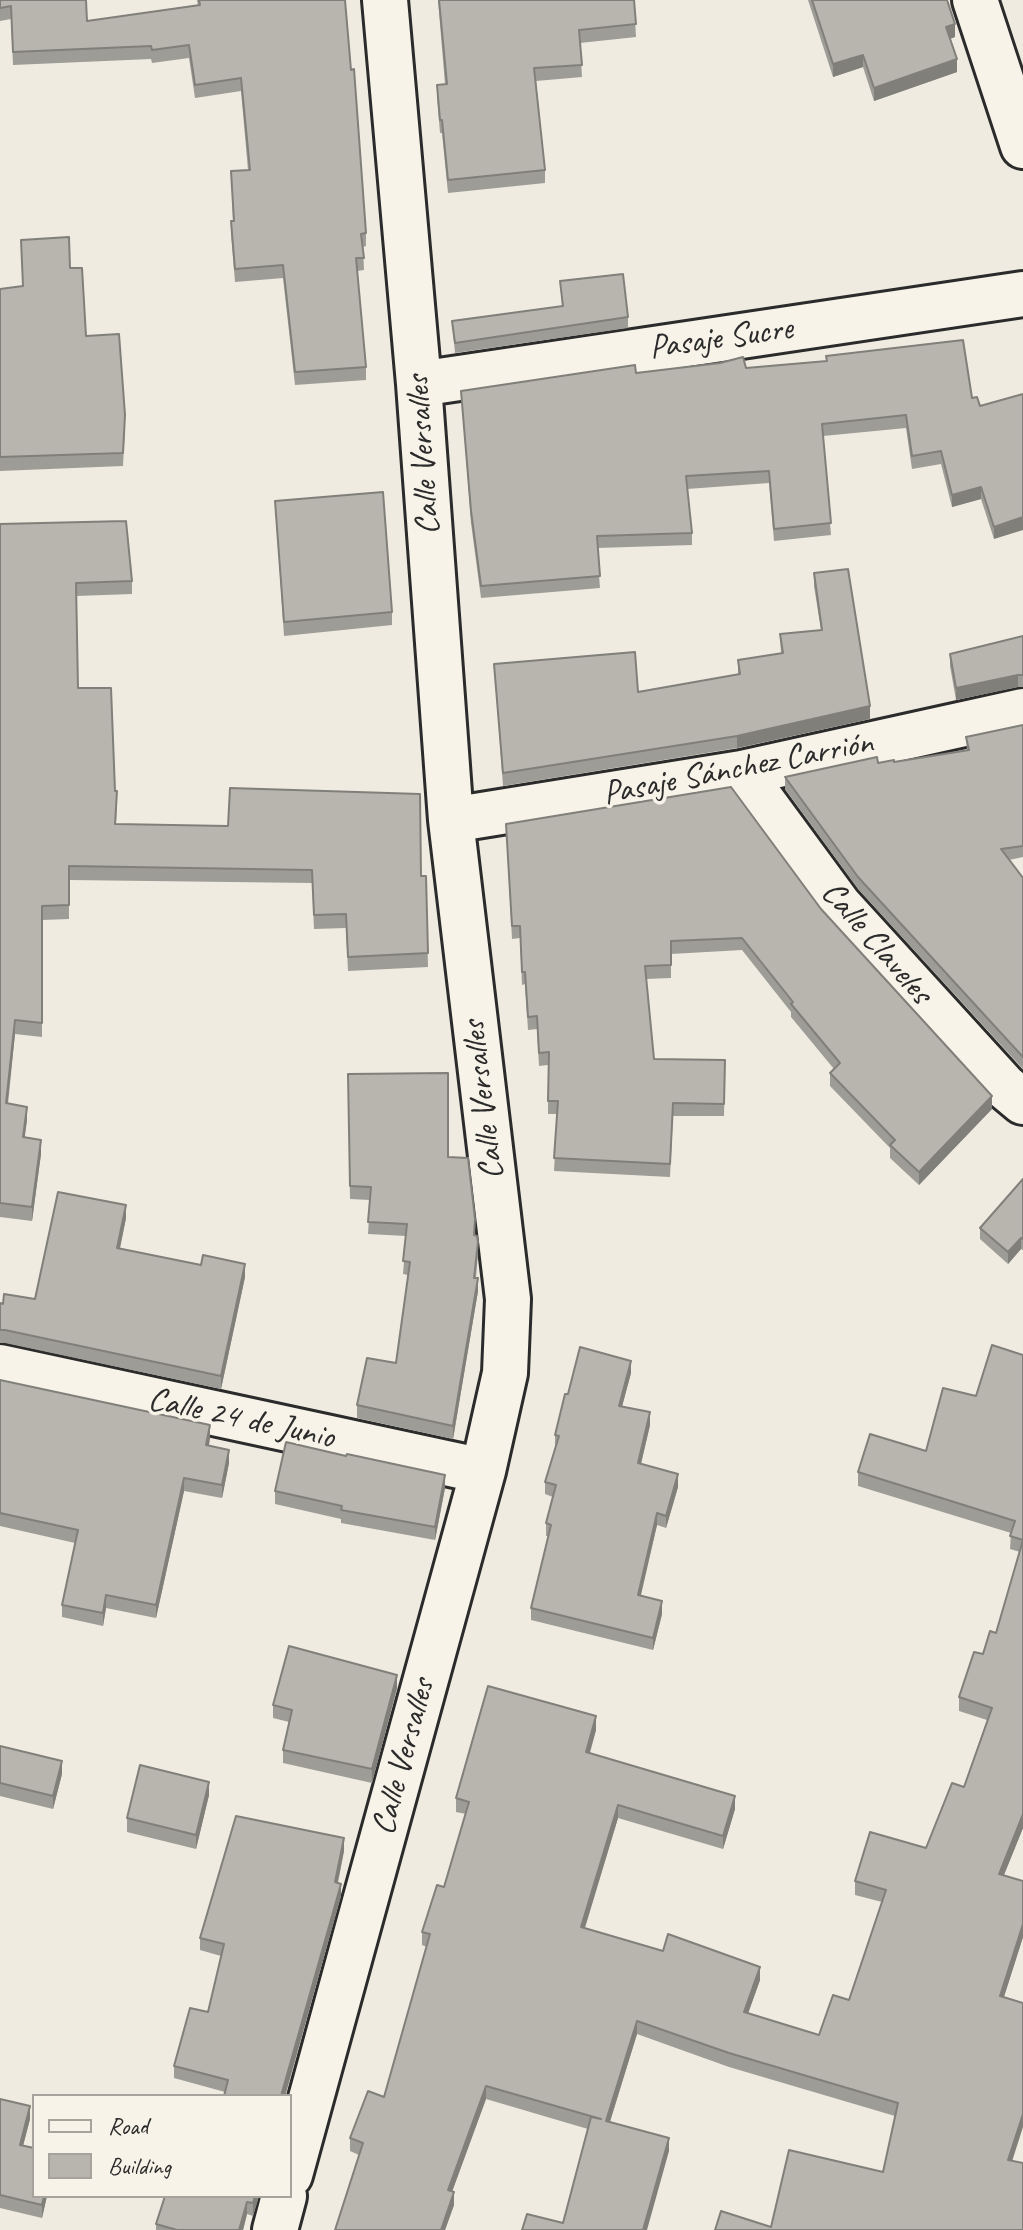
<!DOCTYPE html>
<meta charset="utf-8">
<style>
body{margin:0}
#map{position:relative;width:1023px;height:2230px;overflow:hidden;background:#efebe0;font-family:Caveat,sans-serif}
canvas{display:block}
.legend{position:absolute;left:32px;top:2094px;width:260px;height:104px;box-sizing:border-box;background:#f7f3e8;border:2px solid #a5a39c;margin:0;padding:10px 14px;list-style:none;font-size:24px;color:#2b2b2b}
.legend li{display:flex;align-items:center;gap:16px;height:40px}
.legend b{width:40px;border:2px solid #a5a39c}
</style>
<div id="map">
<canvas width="1023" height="2230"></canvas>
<ul class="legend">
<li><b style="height:10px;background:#f7f3e8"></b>Road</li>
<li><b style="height:22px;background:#b8b5ae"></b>Building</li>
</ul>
</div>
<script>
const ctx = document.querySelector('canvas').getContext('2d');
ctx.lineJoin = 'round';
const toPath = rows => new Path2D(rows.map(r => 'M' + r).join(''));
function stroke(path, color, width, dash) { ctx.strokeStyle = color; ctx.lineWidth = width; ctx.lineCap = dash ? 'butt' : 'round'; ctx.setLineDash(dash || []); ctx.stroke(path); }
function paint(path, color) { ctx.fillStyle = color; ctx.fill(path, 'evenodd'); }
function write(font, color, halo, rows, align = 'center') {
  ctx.font = font + ' Caveat,sans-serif'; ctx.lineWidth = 7; ctx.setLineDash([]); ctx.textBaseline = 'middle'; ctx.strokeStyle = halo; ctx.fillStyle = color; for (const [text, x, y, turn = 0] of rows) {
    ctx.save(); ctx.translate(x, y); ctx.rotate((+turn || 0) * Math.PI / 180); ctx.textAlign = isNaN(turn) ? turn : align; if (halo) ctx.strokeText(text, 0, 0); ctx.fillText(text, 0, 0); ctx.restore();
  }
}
const street = toPath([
 [975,0,1023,146],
 [419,384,1023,294],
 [742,773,839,905,1005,1087,1023,1102],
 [451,820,742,773,1023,711],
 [0,1367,483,1471],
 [290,2175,483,1471,505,1373,508,1299,451,820,419,384,385,0],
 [275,2230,284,2196]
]);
const wall = toPath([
 [0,0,87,21,198,6,197,0,345,0,366,233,366,246,363,247,364,270,357,271,366,367,366,380,295,385,283,278,235,282,231,234,231,221,233,221,231,171,248,170,241,91,195,98,189,58,152,63,151,59,13,65,11,19,0,21],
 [438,0,634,0,636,37,580,43,582,77,536,81,545,170,545,183,448,193,442,133,440,133,437,97,437,85,445,84],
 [808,0,947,0,955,37,950,39,957,72,874,101,863,67,833,77],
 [70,268,86,336,125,428,123,466,0,471,0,289,22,287],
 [560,281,628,317,628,328,455,353,452,321,562,307],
 [746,368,972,398,980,406,1023,394,994,539,981,499,952,507,941,464,912,469,906,428,823,436,831,535,774,541,769,483,687,489,692,533,692,545,597,548,600,588,481,598,471,523,461,391,636,373],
 [275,501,392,612,392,625,284,636],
 [0,524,132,581,132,594,76,596,78,688,115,791,117,805,116,824,421,876,426,876,428,967,348,971,346,928,314,929,312,883,69,880,69,919,42,920,42,1037,15,1034,8,1104,27,1120,24,1138,41,1154,32,1221,0,1217],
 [814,573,870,719,737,748,503,786,494,664,638,692,738,674,738,660,781,653,780,634,821,630,814,586],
 [1023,636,1023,687,1018,687,956,700,950,666,950,654],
 [1023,725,1023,857,1009,860,1023,878,1023,1069,858,889,785,789,785,777,967,751,966,737],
 [506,824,821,909,992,1109,919,1185,890,1158,890,1148,830,1086,830,1073,834,1069,791,1017,791,1012,742,950,671,954,671,978,646,979,654,1059,725,1060,724,1116,673,1116,670,1177,554,1171,557,1114,548,1114,548,1065,539,1066,537,1029,528,1030,525,984,522,985,520,938,512,939],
 [348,1074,448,1157,475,1235,478,1254,476,1278,478,1291,453,1439,357,1418,357,1405,396,1363,408,1275,403,1274,406,1236,368,1234,370,1200,350,1199],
 [1023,1179,1023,1250,1021,1249,1008,1264,980,1239,980,1228],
 [126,1218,120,1249,245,1277,221,1389,5,1343,0,1343,0,1303,35,1299],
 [1023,1355,1023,1828,1004,1875,1023,1881,1023,1937,1004,1997,1023,2127,771,2227,883,2172,895,2116,729,2067,637,2034,610,2122,669,2151,563,2223,588,2129,486,2099,452,2191,454,2205,445,2230,335,2230,359,2155,350,2151,350,2138,384,2097,427,1947,422,1945,422,1932,444,1887,466,1814,456,1812,456,1798,596,1730,590,1753,735,1809,723,1849,618,1818,585,1928,760,1980,748,2013,819,2035,849,2000,882,1902,855,1895,855,1881,926,1848,964,1787,987,1720,959,1711,959,1697,996,1633,1020,1552,1010,1549,1011,1533,858,1486,858,1472,926,1451,976,1396],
 [631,1373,622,1406,650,1425,641,1464,678,1487,666,1528,657,1525,640,1596,662,1614,653,1650,531,1620,531,1608,548,1536,546,1536,546,1523,553,1497,545,1494,545,1482,555,1447,555,1435,568,1394],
 [0,1380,210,1438,209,1446,229,1463,222,1498,184,1491,156,1618,106,1608,103,1626,62,1617,62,1605,75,1543,0,1526],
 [445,1488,435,1540,341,1523,341,1519,275,1504,275,1491],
 [397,1688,372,1783,283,1763,283,1750,289,1722,273,1718,273,1705],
 [0,1746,62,1774,53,1809,0,1796],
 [209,1795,196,1849,127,1832,127,1818],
 [344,1851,338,1883,341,1896,285,2096,224,2096,225,2092,174,2078,174,2066,208,2012,221,1956,200,1950,200,1938],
 [0,2099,30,2119,23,2145,47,2196,42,2218,0,2208],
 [165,2196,259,2196,253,2216,247,2214,243,2230,156,2230,156,2224]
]);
const shadedWall = toPath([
 [955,24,955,37,946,40,946,27],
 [863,55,863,67,833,77,833,64],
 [957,59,957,72,874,101,874,88],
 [981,487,981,499,952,507,952,495],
 [1023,517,1023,530,994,539,994,527],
 [1018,675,1018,687,956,700,956,688],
 [870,706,870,719,737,748,737,736],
 [15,1020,15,1034,6,1117,6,1103],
 [992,1096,992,1109,919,1185,919,1172],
 [27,1107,27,1120,23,1151,23,1137],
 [41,1140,41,1154,32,1221,32,1207],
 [126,1205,126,1218,117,1261,117,1248],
 [1021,1238,1021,1249,1008,1264,1008,1252],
 [245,1264,245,1277,221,1389,221,1376],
 [478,1278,478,1291,453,1439,453,1426],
 [631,1361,631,1373,619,1418,619,1406],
 [650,1412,650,1425,638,1476,638,1463],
 [210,1425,210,1438,206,1458,206,1445],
 [229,1450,229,1463,222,1498,222,1485],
 [678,1474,678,1487,666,1528,666,1516],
 [445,1475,445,1488,435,1540,435,1527],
 [184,1478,184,1491,156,1618,156,1605],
 [657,1513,657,1525,638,1608,638,1595],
 [106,1595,106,1608,103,1626,103,1613],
 [662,1601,662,1614,653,1650,653,1638],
 [397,1675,397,1688,372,1783,372,1769],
 [596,1716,596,1730,586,1765,586,1752],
 [62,1761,62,1774,53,1809,53,1796],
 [209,1782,209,1795,196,1849,196,1835],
 [735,1796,735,1809,723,1849,723,1836],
 [618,1805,618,1818,581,1940,581,1927],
 [1023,1814,1023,1828,999,1887,999,1874],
 [344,1838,344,1851,335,1894,335,1882],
 [341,1884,341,1896,285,2096,281,2096],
 [1023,1924,1023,1937,1000,2009,1000,1996],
 [760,1967,760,1980,744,2025,744,2012],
 [637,2021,637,2034,606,2134,606,2121],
 [486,2086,486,2099,448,2203,448,2190],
 [30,2106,30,2119,20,2158,20,2145],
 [1023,2114,1023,2127,1008,2174,1008,2160],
 [669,2138,669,2151,647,2230,643,2230],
 [454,2192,454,2205,445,2230,441,2230],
 [44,2196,47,2196,42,2218,42,2205],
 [255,2196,259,2196,253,2216,253,2203],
 [247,2202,247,2214,243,2230,239,2230]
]);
const building = toPath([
 [0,0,86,0,87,21,200,5,199,0,345,0,351,70,354,69,366,233,361,234,364,258,356,258,366,367,295,372,283,265,235,269,231,221,234,221,231,171,250,170,241,78,195,85,189,45,152,50,151,46,13,52,11,6,0,8,0,0],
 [439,0,634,0,636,24,579,30,582,65,534,68,545,170,448,180,442,120,440,120,437,85,447,84,439,0],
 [812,0,947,0,955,24,946,27,957,59,874,88,863,55,833,64,812,0],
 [69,237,70,268,82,268,86,336,119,334,125,415,123,453,0,457,0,289,23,286,21,240,69,237],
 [623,274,628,317,455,343,452,321,563,306,560,281,623,274],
 [963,340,972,398,977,397,980,406,1023,394,1023,517,994,527,981,487,952,495,941,451,912,456,906,415,822,424,831,523,774,529,769,471,686,476,692,533,597,536,600,576,481,586,471,511,461,391,635,365,636,373,720,363,743,357,746,368,827,361,826,356,963,340],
 [383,492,392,612,284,622,275,501,383,492],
 [126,521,132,581,76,583,78,688,111,688,115,791,117,791,115,824,228,826,230,788,420,794,421,876,426,876,428,953,348,957,346,914,314,915,312,870,69,866,69,905,42,906,42,1023,15,1020,6,1103,27,1107,23,1137,41,1140,32,1207,0,1203,0,524,126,521],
 [848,569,870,706,737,736,503,773,494,664,635,652,638,692,740,674,738,660,783,653,780,634,822,630,814,573,848,569],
 [1023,636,1023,675,1018,675,956,688,950,654,1023,636],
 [1023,725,1023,846,1001,849,1023,878,1023,1057,858,877,785,777,877,757,878,763,894,760,894,762,969,750,966,737,1023,725],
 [731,787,821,909,992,1096,919,1172,890,1145,895,1140,830,1073,840,1063,791,1004,793,1002,742,938,671,941,671,965,645,966,654,1059,725,1060,724,1104,673,1103,670,1164,554,1158,558,1101,548,1101,549,1052,539,1053,537,1016,528,1017,525,972,522,972,520,926,512,926,506,824,731,787],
 [448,1073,448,1157,468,1158,475,1219,474,1235,477,1236,478,1242,474,1278,478,1278,453,1426,357,1405,367,1358,396,1363,410,1262,403,1261,407,1224,368,1222,371,1187,350,1186,348,1074,448,1073],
 [1023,1179,1023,1239,1021,1238,1008,1252,980,1228,1023,1179],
 [58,1192,126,1205,117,1248,201,1265,203,1255,245,1264,221,1376,5,1330,0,1330,0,1303,3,1304,4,1294,35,1299,58,1192],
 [992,1345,1023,1355,1023,1540,1010,1536,1015,1521,858,1472,870,1434,926,1451,943,1388,976,1396,992,1345],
 [580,1347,631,1361,619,1406,650,1412,638,1463,678,1474,666,1516,657,1513,638,1595,662,1601,653,1638,531,1608,551,1525,546,1523,556,1485,545,1482,559,1436,555,1435,565,1394,568,1394,580,1347],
 [0,1380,210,1425,206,1445,229,1450,222,1485,184,1478,156,1605,106,1595,103,1613,62,1605,78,1530,0,1513,0,1380],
 [286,1442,346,1456,347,1454,445,1475,435,1527,341,1510,342,1506,275,1491,286,1442],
 [1023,1540,1023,1814,999,1874,1023,1881,1023,1924,1000,1996,1023,2003,1023,2114,1008,2160,1023,2163,1023,2230,715,2230,721,2211,771,2227,789,2150,883,2172,898,2103,729,2053,637,2021,606,2121,669,2138,643,2230,522,2230,527,2214,563,2223,591,2117,601,2119,486,2086,448,2190,454,2192,441,2230,335,2230,363,2143,350,2138,368,2091,384,2097,430,1934,422,1932,437,1885,444,1887,469,1802,456,1798,488,1686,596,1716,586,1752,735,1796,723,1836,618,1805,581,1927,663,1951,668,1934,760,1967,744,2012,819,2035,833,1995,849,2000,886,1890,855,1881,870,1832,926,1848,952,1783,964,1787,992,1708,959,1697,974,1652,983,1654,990,1631,996,1633,1023,1540],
 [289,1646,397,1675,372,1769,283,1750,292,1710,273,1705,289,1646],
 [0,1746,62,1761,53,1796,0,1783,0,1746],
 [140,1765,209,1782,196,1835,127,1818,140,1765],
 [236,1816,344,1838,335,1882,341,1884,281,2096,224,2096,228,2080,174,2066,190,2008,208,2012,224,1944,200,1938,236,1816],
 [0,2099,30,2106,20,2145,34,2148,34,2196,44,2196,42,2205,0,2195,0,2099],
 [165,2196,255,2196,253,2203,247,2202,239,2230,177,2230,156,2224,165,2196]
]);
const streetNames = [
 ["Pasaje Sucre",721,339,-8],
 ["Calle Versalles",424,455,-94],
 ["Pasaje Sánchez Carrión",738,769,-11],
 ["Calle Claveles",876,943,49],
 ["Calle Versalles",484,1100,-97],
 ["Calle 24 de Junio",241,1419,12],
 ["Calle Versalles",404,1757,-75]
];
stroke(street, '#2b2b2b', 50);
stroke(street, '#f7f3e8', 44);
paint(wall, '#9e9c96');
paint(shadedWall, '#817f7a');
paint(building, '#b8b5ae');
stroke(building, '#817f7a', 2);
write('34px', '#2b2b2b', '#f7f3e8', streetNames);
</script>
